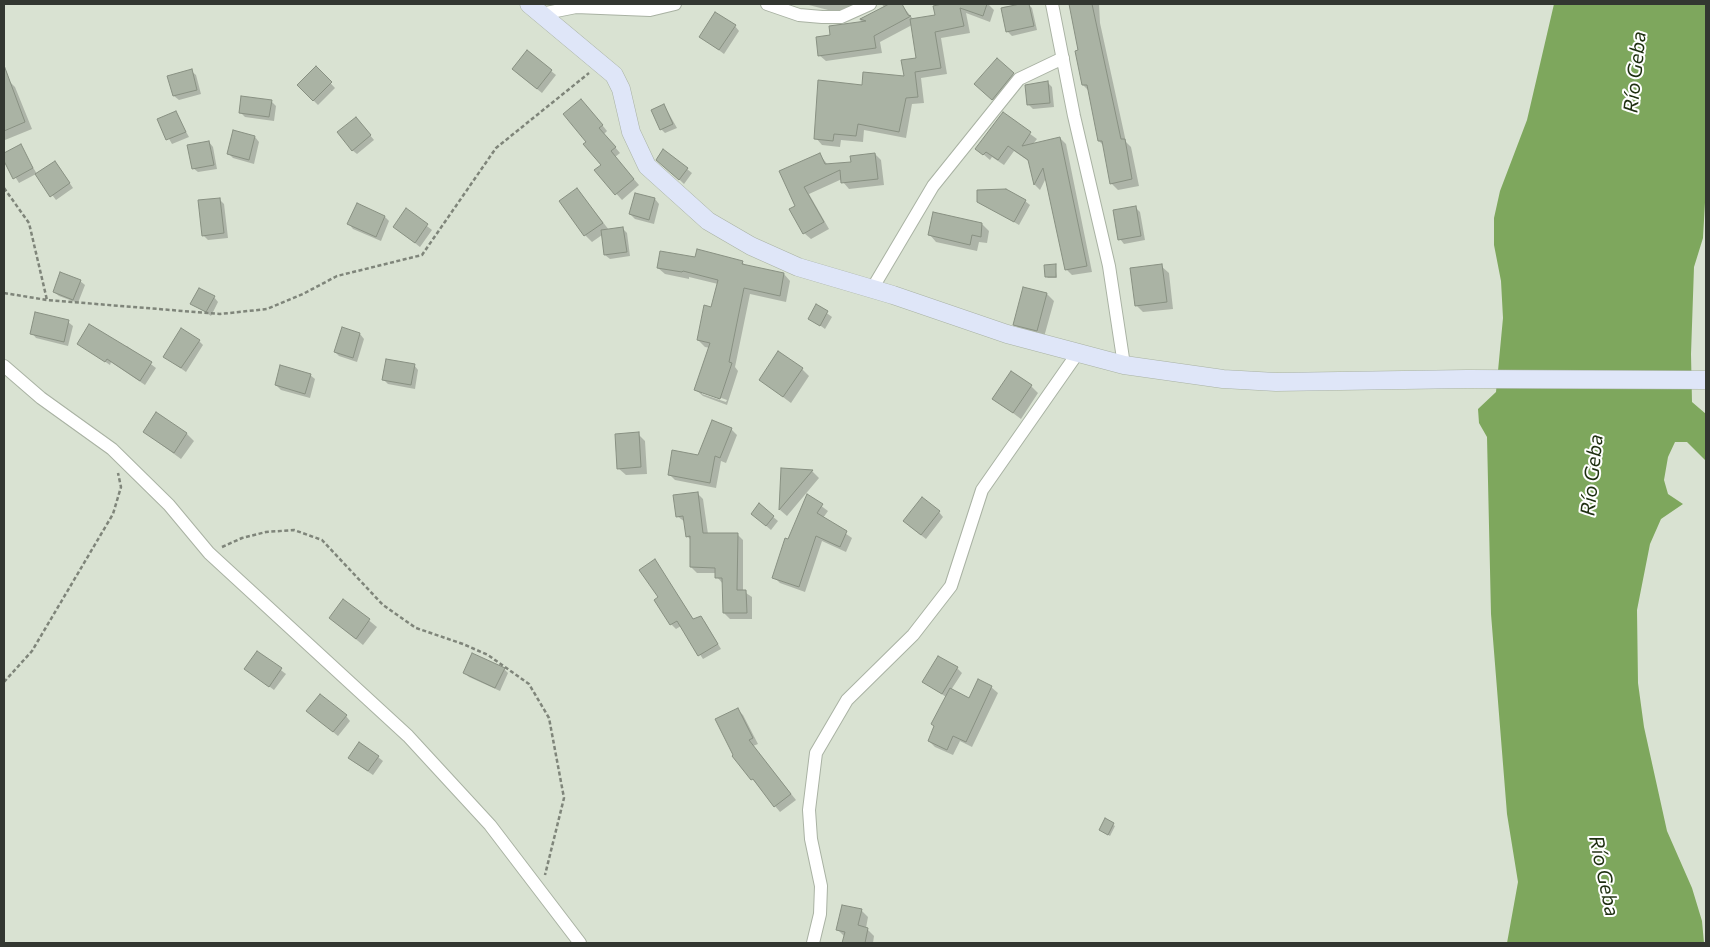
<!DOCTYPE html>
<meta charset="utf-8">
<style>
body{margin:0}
#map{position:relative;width:1710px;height:947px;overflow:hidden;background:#d9e2d2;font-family:Commissioner,sans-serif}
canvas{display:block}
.frame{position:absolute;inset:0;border:5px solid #333731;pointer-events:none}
</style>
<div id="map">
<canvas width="1710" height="947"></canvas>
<div class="frame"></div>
</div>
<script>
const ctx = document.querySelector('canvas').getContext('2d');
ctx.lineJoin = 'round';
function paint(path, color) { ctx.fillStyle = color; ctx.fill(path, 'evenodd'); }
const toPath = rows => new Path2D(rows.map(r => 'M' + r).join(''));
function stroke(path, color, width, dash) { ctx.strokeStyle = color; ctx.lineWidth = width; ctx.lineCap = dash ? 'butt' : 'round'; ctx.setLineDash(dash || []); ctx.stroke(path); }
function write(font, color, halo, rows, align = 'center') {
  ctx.font = font + ' Commissioner,sans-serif'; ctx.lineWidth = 4; ctx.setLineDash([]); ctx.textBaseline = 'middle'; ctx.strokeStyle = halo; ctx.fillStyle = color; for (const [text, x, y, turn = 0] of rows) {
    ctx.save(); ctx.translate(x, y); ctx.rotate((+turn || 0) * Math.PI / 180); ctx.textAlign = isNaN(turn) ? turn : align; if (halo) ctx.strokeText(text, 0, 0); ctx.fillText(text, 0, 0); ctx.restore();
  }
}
const water = toPath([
 [1554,4,1706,4,1706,185,1703,238,1694,267,1691,354,1692,402,1706,414,1706,461,1687,442,1675,442,1668,457,1664,480,1668,494,1683,504,1661,519,1650,544,1637,610,1638,683,1644,727,1667,831,1692,888,1702,921,1704,943,1507,943,1518,882,1507,814,1491,614,1487,437,1479,423,1478,409,1496,392,1503,318,1501,281,1494,245,1494,218,1500,191,1527,120]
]);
const shadow = toPath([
 [805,4,851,4,848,13,832,14,828,10],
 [881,4,901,4,913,19,937,16,935,7,948,4,988,4,994,10,990,22,966,13,970,33,941,38,947,74,921,78,924,103,912,104,906,138,864,130,863,142,841,140,840,147,822,145,816,138,863,86,906,78,918,59,912,25,880,42,882,53,826,61,819,55,863,23,859,19,886,8],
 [1028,4,1032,8,1037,30,1012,36,1007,31,1002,7],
 [1071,4,1099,4,1100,23,1126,142,1131,147,1139,186,1118,190,1111,183,1104,146,1099,141,1089,91,1083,85],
 [735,26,739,31,724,54,701,37],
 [316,68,335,88,318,105,298,85],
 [191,71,196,75,201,94,179,100,174,96,169,76],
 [551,71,556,75,542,93,518,74],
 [1013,74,1020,81,1000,106,983,91],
 [8,80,15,87,32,129,5,140,4,82],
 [1047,82,1052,87,1054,107,1033,109,1028,104],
 [271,101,276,106,274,121,245,117,241,113],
 [664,105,677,128,665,133,661,129],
 [587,106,607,131,604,134,620,153,615,157,639,185,622,200,596,171,603,165,588,142],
 [175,112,189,137,172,144,158,120],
 [1003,114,1037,139,1033,144,1060,138,1066,144,1092,272,1072,275,1066,269,1046,178,1040,190,1035,185,1030,162,1014,151,1004,165,992,157,990,160,983,154],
 [360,123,374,140,357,154,352,150],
 [255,137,259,142,254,164,233,158,229,154],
 [209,142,213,147,217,169,198,172,193,168],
 [20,146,37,174,59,167,73,188,56,200,36,174,19,183,4,159,4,154],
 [663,150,692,173,684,184,657,158],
 [819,154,828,165,852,163,875,154,881,160,884,185,849,189,843,182,842,179,809,194,829,229,811,239,804,233,796,207,780,172],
 [577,189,609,230,623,229,627,233,630,256,610,259,605,255,602,235,592,242,585,235],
 [636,194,655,199,659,204,654,224,635,219,630,214],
 [219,199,224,204,228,238,208,240,203,235],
 [978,201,1025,201,1030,205,1019,225],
 [1135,207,1140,212,1145,240,1124,244,1120,239],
 [406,210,432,230,420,247,394,227],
 [385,217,389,221,381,241,353,229,349,224],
 [982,224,989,231,987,243,979,242,977,251,936,242,930,235],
 [696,259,742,262,746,266,784,274,790,281,786,302,750,294,735,367,738,371,727,405,703,396,696,390,710,348,705,347,698,340,712,308,718,284,689,277,689,279,665,274,658,268],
 [702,391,727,400,726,402,702,394],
 [1055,265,1057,278,1048,278,1046,276],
 [1161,266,1169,273,1173,309,1143,312,1136,305],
 [80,281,85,285,78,303,59,296,54,292],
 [1047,294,1054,301,1044,337,1021,331,1014,324],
 [214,297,218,302,211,316,192,303],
 [817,306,832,317,825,329,810,318],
 [68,322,73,326,68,346,36,338,32,333],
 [342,329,360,334,364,339,357,362,339,356,335,352],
 [199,341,203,345,186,372,165,357],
 [78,343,125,348,127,346,156,368,145,385,111,362,110,365],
 [414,365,418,370,415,389,388,384,383,379],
 [802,369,809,376,791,403,760,380],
 [310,375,315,379,310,398,281,390,276,385],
 [1031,386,1038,393,1021,419,994,399],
 [731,429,737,435,726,463,721,461,716,488,675,480,669,474,699,456],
 [144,432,187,434,194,441,181,459],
 [638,434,645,441,647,474,626,475,618,468],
 [782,469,812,471,819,478,787,516,780,510],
 [697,493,703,499,708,534,737,534,743,540,743,591,752,597,752,619,730,619,724,613,723,584,717,577,717,573,697,573,691,567,691,540,687,536,685,522,677,516],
 [808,496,828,511,823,518,852,538,846,552,822,541,805,592,780,583,774,577],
 [759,505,778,521,771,530,757,518],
 [939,512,943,517,926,539,909,526],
 [655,561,694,620,700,618,705,622,721,649,703,659,681,626,676,629,671,624,655,601,660,597],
 [344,600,377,627,363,645,330,618],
 [257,652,286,674,274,690,246,669],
 [957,668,962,673,951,690,970,699,991,687,998,693,972,747,960,741,953,755,935,747,929,741,946,697,924,682],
 [504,669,508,673,500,691,469,677,464,672],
 [737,709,743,715,758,744,753,746,796,800,780,812,734,757],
 [312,715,346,716,350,721,338,736],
 [378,757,383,761,373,775,354,762],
 [1105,820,1115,826,1110,836,1100,830],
 [861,910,868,917,866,928,874,936,873,943,846,943,845,937,838,930]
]);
const building = toPath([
 [889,4,902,4,908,15,911,16,874,36,876,48,818,56,816,37,830,35,829,26,866,21,860,19,889,4],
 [942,4,987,4,983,16,960,8,964,26,935,32,941,68,915,72,918,97,906,98,899,132,858,124,856,136,834,134,833,141,814,139,818,80,862,85,863,72,904,76,901,60,916,58,910,19,935,15,933,6,942,4],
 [1020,4,1029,4,1034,26,1006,32,1001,8,1020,4],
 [1069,4,1092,4,1121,139,1125,139,1132,179,1110,184,1102,141,1098,141,1087,85,1082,85,1075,51,1078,50,1069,4],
 [715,12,736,25,719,50,699,37,715,12],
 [527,50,552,70,537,89,512,69,527,50],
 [997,58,1014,73,992,100,974,84,997,58],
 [316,66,332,82,313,101,297,85,316,66],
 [5,68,25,122,4,131,4,69,5,68],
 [192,69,197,90,173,96,167,76,192,69],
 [1048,81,1050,103,1027,105,1025,85,1048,81],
 [241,96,272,100,269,117,239,113,241,96],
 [581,99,603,125,599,128,616,147,611,151,634,179,615,195,594,170,601,165,583,144,586,142,563,114,581,99],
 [664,104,673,124,660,130,651,110,664,104],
 [176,111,186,132,166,140,157,119,176,111],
 [1003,112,1031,132,1022,146,1060,137,1087,266,1065,270,1043,168,1034,185,1028,160,1008,146,998,160,986,152,983,155,975,149,1003,112],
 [356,117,371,135,352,151,337,132,356,117],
 [233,130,255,136,249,160,227,154,233,130],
 [209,141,214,165,192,169,187,145,209,141],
 [21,144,33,168,13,179,4,161,4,153,21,144],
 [663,149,688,168,679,180,656,160,663,149],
 [820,153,825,164,851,162,850,156,875,153,878,179,841,183,840,170,804,187,824,222,803,234,789,209,795,206,779,171,820,153],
 [55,161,70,183,50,197,35,174,55,161],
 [577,188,603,223,584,236,559,201,577,188],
 [1006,189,1026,200,1014,222,977,202,977,190,1006,189],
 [635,193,655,198,649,220,629,214,635,193],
 [220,198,224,233,202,236,198,200,220,198],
 [357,203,385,216,376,237,347,224,357,203],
 [1136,206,1141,236,1118,240,1113,210,1136,206],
 [406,208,428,224,415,243,393,227,406,208],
 [933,212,982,223,981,237,972,235,970,245,928,235,933,212],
 [623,227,627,252,604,255,601,230,623,227],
 [697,249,743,261,742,264,784,273,780,296,744,288,729,362,732,363,720,399,694,390,710,343,697,340,704,305,711,307,718,280,683,271,682,272,657,268,660,251,695,257,697,249],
 [1056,264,1056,277,1045,277,1044,265,1056,264],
 [1162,264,1167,302,1135,306,1130,268,1162,264],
 [60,272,81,280,73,300,53,292,60,272],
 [1023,287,1047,293,1037,331,1013,325,1023,287],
 [199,288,215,296,206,312,190,304,199,288],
 [816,304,828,311,820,326,808,319,816,304],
 [35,312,69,320,64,342,30,334,35,312],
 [89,324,152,362,140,381,107,359,105,362,77,344,89,324],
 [342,327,360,333,353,358,334,352,342,327],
 [181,328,200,340,181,368,163,357,181,328],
 [778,351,803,368,783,397,759,380,778,351],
 [386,359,415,364,411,385,382,380,386,359],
 [280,365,311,374,305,394,275,385,280,365],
 [1011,371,1032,385,1013,413,992,399,1011,371],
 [156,412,187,433,174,453,143,432,156,412],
 [712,420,732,428,720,458,715,456,710,483,668,475,672,450,698,455,712,420],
 [639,432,641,467,617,469,615,434,639,432],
 [781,468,813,470,779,510,781,468],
 [698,492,703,533,738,533,737,590,746,590,747,613,723,613,722,578,715,578,715,568,690,567,690,536,686,537,683,516,676,517,673,495,698,492],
 [807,494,823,504,817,513,847,531,840,547,816,536,799,587,772,578,785,538,788,539,807,494],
 [922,497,940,511,921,535,903,521,922,497],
 [759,503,774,516,766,526,751,514,759,503],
 [655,559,693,619,701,616,718,644,698,656,677,621,670,625,654,600,658,597,639,570,655,559],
 [343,599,370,619,356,639,329,618,343,599],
 [257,651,282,668,269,687,244,669,257,651],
 [472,653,505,668,495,688,463,673,472,653],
 [938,656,958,667,942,694,922,682,938,656],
 [978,679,992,686,966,742,953,736,947,750,928,741,934,726,931,724,950,688,969,698,978,679],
 [320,694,347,715,333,732,306,711,320,694],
 [738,708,753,738,749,740,791,794,774,807,753,779,751,780,732,756,733,755,715,719,738,708],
 [359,742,379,756,368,771,348,758,359,742],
 [1105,818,1114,823,1108,835,1099,830,1105,818],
 [842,905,862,909,858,925,868,928,865,943,842,943,845,932,836,930,842,905]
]);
const path = toPath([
 [4,188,29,223,47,300],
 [4,293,47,300,220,314,267,309,303,294,337,276,422,255,496,148,589,73],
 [222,547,242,538,266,532,294,530,322,540,383,605,416,628,463,644,488,655,529,684,549,718,564,798,545,875],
 [4,682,32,651,113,514,121,487,118,473]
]);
const street = toPath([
 [767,4,799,15,822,17,841,17,870,4],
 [1052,4,1074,116,1109,266,1124,365],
 [541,14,576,7,650,10,675,4],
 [872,289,933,186,1019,79,1063,58],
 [4,366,41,398,112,449,169,505,209,553,408,736,490,825,580,943],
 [813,943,820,914,821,886,811,839,809,810,816,753,847,700,913,635,951,586,982,490,1077,354]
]);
const secondary = toPath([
 [529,4,614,75,621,89,631,132,647,166,708,221,751,246,798,267,893,295,1007,334,1124,365,1223,379,1276,382,1467,379,1706,380]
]);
const waterNames = [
 ["Río Geba",1635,72,-84],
 ["Río Geba",1592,475,-84],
 ["Río Geba",1604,876,78]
];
paint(water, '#7ea75d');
paint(shadow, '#0003');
paint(building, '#aab3a4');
stroke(building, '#889082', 1);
stroke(street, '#a9b2a3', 14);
stroke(secondary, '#a9b2a3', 19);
stroke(path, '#7f857a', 2.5, [4, 2.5]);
stroke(street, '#fff', 12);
stroke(secondary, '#dfe6f8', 18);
write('italic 20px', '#1e2f10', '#fff', waterNames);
</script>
